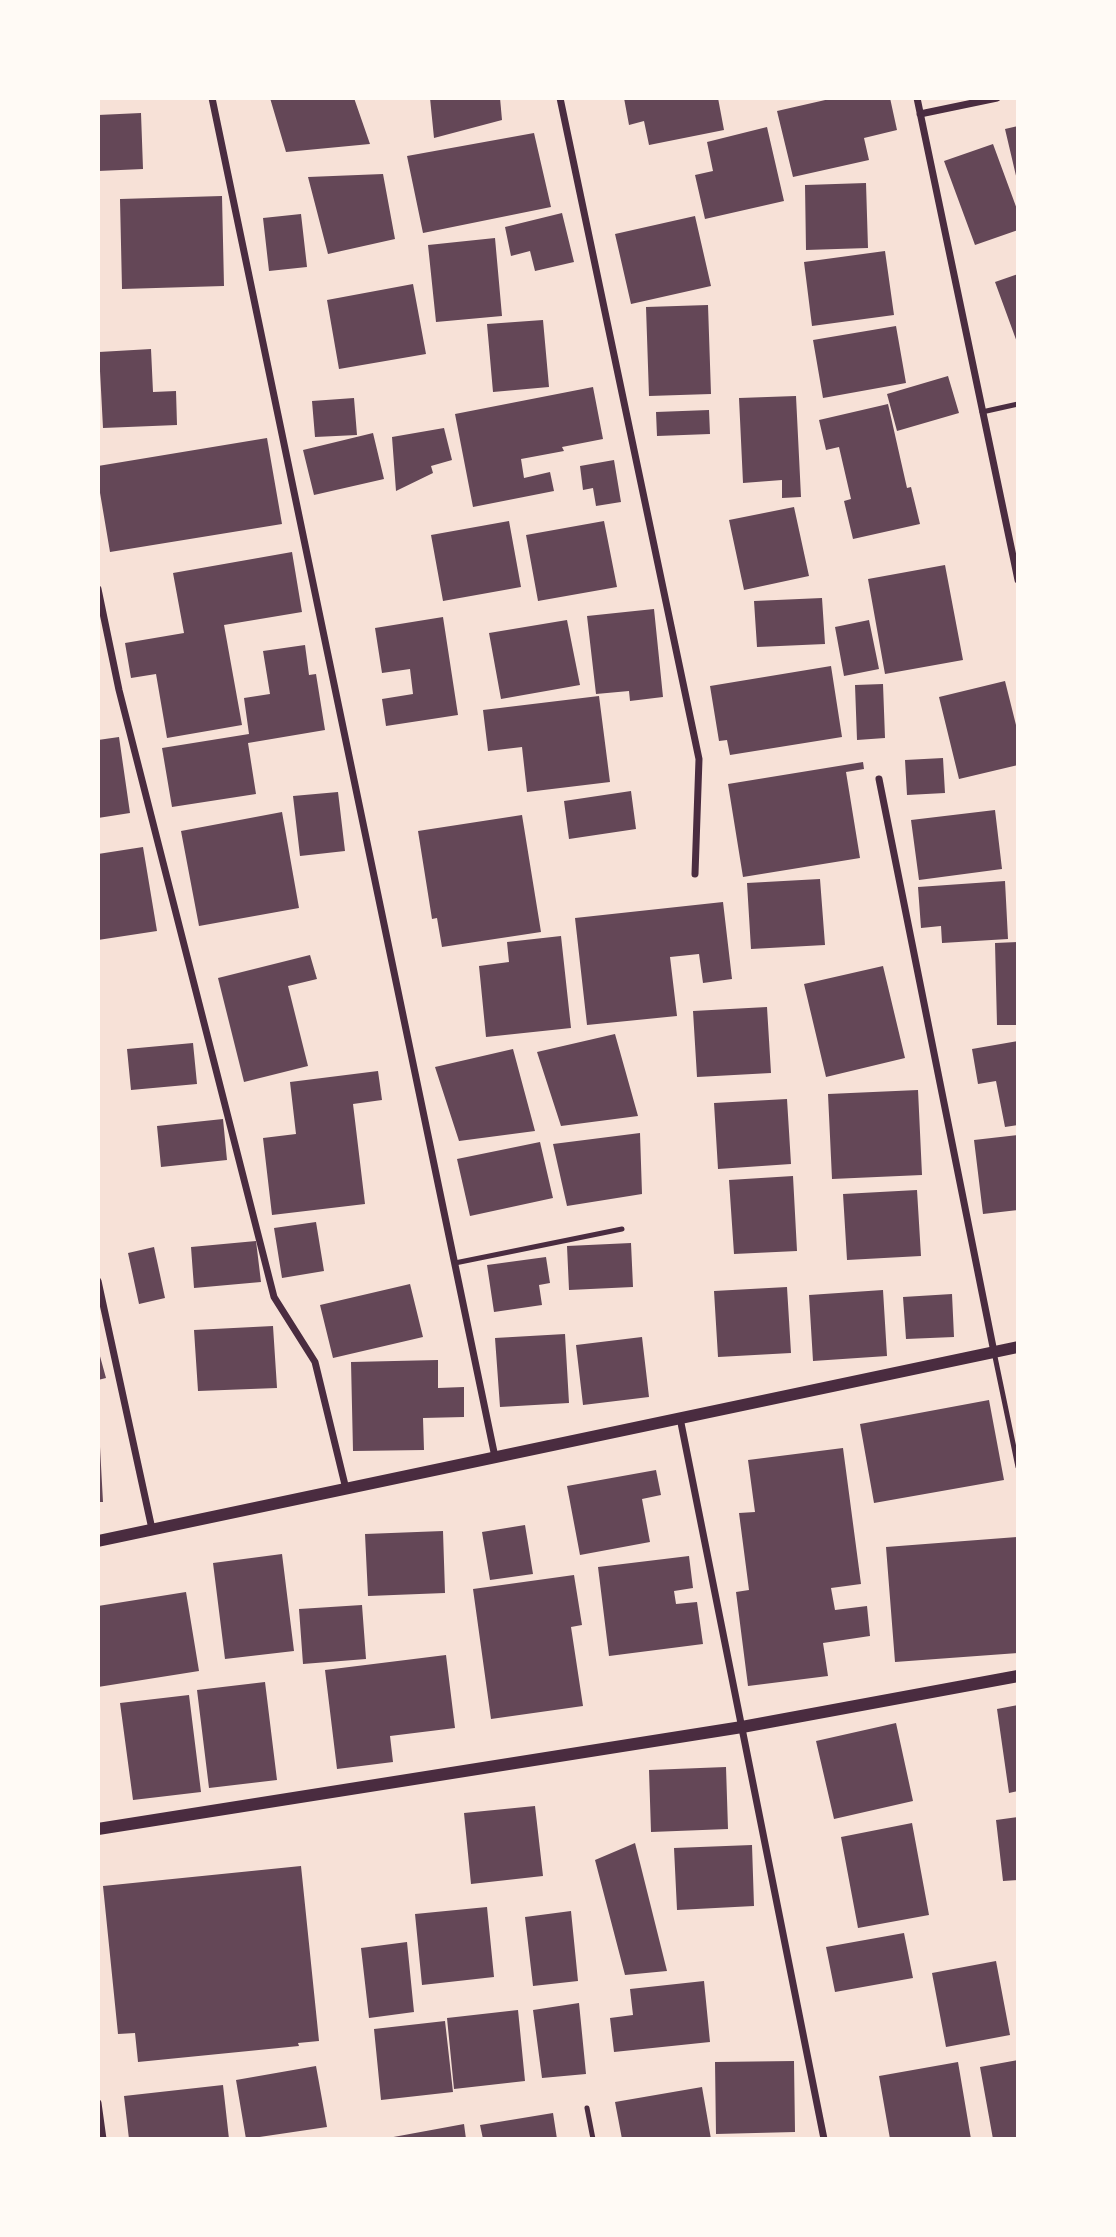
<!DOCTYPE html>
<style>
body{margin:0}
#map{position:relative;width:1116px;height:2237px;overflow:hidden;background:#f7e1d7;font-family:"PT Serif",serif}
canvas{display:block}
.frame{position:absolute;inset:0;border:100px solid #fffaf5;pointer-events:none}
</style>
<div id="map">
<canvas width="1116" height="2237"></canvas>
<div class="frame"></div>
</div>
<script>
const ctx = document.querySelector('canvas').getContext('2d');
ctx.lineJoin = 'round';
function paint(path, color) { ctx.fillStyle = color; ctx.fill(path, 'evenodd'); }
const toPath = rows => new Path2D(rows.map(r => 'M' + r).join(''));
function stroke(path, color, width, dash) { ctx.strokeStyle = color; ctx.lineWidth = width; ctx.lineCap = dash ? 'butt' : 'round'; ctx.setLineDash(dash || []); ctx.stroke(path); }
const building = toPath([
 [270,98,354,98,370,144,286,152],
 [430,98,500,98,502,120,434,138],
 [624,98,718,98,724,130,649,145,644,121,629,125],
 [834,98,890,98,897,130,864,138,869,160,793,177,777,111],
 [141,113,143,169,98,171,98,115],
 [1018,126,1018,180,1017,180,1005,129],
 [767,127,784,201,705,219,695,175,713,171,707,142],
 [534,133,551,207,423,233,407,156],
 [993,144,1018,212,1018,230,975,245,944,161],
 [383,174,395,239,328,254,308,177],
 [866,183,868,248,806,250,805,185],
 [222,196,224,286,122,289,120,199],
 [562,213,574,262,535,271,530,251,511,256,505,227],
 [301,214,307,267,269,271,263,218],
 [695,216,711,286,631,304,615,234],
 [495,238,502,316,436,322,428,245],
 [885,251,894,315,812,326,804,262],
 [1018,274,1018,345,995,282],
 [413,284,426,354,339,369,327,300],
 [708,305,711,394,649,396,646,307],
 [543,320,549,387,493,392,487,324],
 [896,326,906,383,823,398,813,340],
 [151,349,153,392,176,391,177,425,103,428,99,352],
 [948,376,959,413,897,431,887,394],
 [593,387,603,439,562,447,564,451,521,459,524,478,550,472,554,491,473,507,455,414],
 [796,396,801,497,782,498,782,480,743,483,739,398],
 [354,398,357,435,315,437,312,401],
 [888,404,907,488,911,487,920,524,853,539,844,501,851,499,839,447,826,450,819,420],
 [709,410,710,434,657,436,656,412],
 [444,428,452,460,431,466,433,473,396,491,392,437],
 [373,433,384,479,314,495,303,450],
 [267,438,282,524,110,552,98,481,98,466],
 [614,460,621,502,596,506,593,488,583,490,580,466],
 [794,507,809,576,744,590,729,520],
 [509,521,521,587,443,601,431,535],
 [604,521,617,587,538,601,526,535],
 [292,552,302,612,224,625,242,725,167,738,156,674,131,678,125,643,184,633,173,573],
 [945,565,963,660,885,674,868,579],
 [822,598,825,644,757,647,754,601],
 [654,609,663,697,630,701,629,691,596,694,587,616],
 [443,617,458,715,386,726,382,699,413,694,410,669,382,673,375,628],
 [567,620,580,685,501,699,489,633],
 [869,620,879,669,844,676,835,627],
 [305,645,309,675,316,674,325,730,248,743,256,794,172,807,162,748,249,734,244,698,270,694,263,651],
 [831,666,842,737,730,755,727,740,719,741,710,686],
 [1005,681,1018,733,1018,765,959,779,939,697],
 [883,684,885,738,857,740,855,685],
 [599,696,610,782,527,792,522,747,488,751,483,710],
 [119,737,130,813,98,818,98,740],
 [943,758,945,793,907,795,905,760],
 [863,762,864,769,846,772,860,858,743,877,728,784],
 [631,791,636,829,569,839,564,801],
 [338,792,345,851,300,856,293,796],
 [995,810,1002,869,919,880,911,820],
 [282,812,299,908,199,926,181,831],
 [522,815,541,932,442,947,437,918,432,919,418,831],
 [143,847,157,931,98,940,98,854],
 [820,879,825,945,751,949,747,883],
 [1005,881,1008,939,942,943,941,926,921,928,918,887],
 [723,902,732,979,703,983,699,954,670,957,677,1016,587,1025,575,918],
 [561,936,571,1028,486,1037,479,966,509,962,507,942],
 [1018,942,1018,1025,997,1025,995,943],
 [310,955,317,979,288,986,308,1066,244,1082,218,978],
 [883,966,905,1058,826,1077,804,984],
 [767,1007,771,1073,697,1077,693,1011],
 [615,1034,638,1116,561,1126,537,1052],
 [1018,1041,1018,1125,1005,1127,996,1081,978,1084,972,1049],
 [193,1043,197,1084,131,1090,127,1049],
 [513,1049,535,1131,459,1141,435,1067],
 [378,1071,382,1100,353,1104,365,1204,272,1215,263,1138,296,1134,290,1082],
 [918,1090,922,1175,832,1179,828,1094],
 [787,1099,791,1164,718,1169,714,1103],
 [223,1119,227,1160,161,1167,157,1126],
 [640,1133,642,1194,567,1206,553,1144],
 [1018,1135,1018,1210,983,1214,974,1140],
 [540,1142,553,1198,470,1216,457,1159],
 [793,1176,797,1251,734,1254,729,1180],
 [917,1190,921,1256,847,1260,843,1194],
 [316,1222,324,1271,282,1278,274,1228],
 [256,1241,261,1282,194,1288,191,1247],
 [631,1243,633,1287,569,1290,567,1246],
 [154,1247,165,1298,139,1304,128,1253],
 [546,1257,550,1283,539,1285,542,1305,494,1312,487,1265],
 [410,1284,423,1337,333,1358,320,1305],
 [787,1287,791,1353,718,1357,714,1291],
 [883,1290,887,1356,813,1361,809,1295],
 [952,1294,954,1337,906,1339,903,1297],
 [273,1326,277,1388,198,1391,194,1330],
 [565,1334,569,1403,500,1407,495,1338],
 [642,1337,649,1397,583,1405,576,1345],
 [98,1349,106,1378,98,1380],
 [438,1360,438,1388,464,1387,464,1417,423,1418,424,1450,353,1451,351,1362],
 [989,1400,1004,1480,874,1503,860,1424],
 [98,1447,100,1447,103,1502,98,1502],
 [843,1448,861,1584,831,1588,835,1610,867,1606,870,1636,823,1643,828,1676,748,1686,736,1592,749,1590,739,1513,755,1512,748,1460],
 [656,1470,661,1495,642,1499,650,1542,580,1555,567,1486],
 [525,1525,533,1574,490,1580,482,1532],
 [443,1531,445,1593,368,1596,365,1534],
 [1017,1537,1018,1653,895,1662,886,1547],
 [282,1554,294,1651,225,1659,213,1563],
 [689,1556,693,1588,674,1591,676,1604,697,1602,703,1644,609,1656,598,1567],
 [574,1575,582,1625,571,1627,583,1706,491,1719,473,1589],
 [186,1592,199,1671,98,1687,98,1606],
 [362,1605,366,1659,303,1664,299,1609],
 [446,1655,455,1728,390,1736,393,1762,337,1769,325,1670],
 [265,1682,277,1780,209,1788,197,1690],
 [189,1695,201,1792,133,1800,120,1703],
 [1018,1705,1018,1791,1009,1793,997,1709],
 [896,1723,913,1801,834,1819,816,1741],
 [726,1767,728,1829,651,1832,649,1770],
 [535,1806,543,1876,471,1884,464,1813],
 [1018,1817,1018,1880,1003,1881,996,1820],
 [912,1823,929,1915,858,1928,841,1837],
 [635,1843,667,1971,625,1975,595,1860],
 [752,1845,754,1906,677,1910,674,1848],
 [301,1866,319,2041,298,2043,299,2046,138,2062,135,2033,118,2034,103,1886],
 [487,1907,494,1977,422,1985,415,1914],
 [571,1911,578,1981,533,1986,525,1917],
 [904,1933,913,1978,835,1992,826,1947],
 [407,1942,414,2012,369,2018,361,1948],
 [996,1961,1010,2035,946,2047,932,1973],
 [704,1981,710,2042,614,2052,610,2018,633,2015,630,1989],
 [579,2003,586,2074,542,2078,533,2010],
 [518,2010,525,2081,454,2089,447,2018],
 [445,2021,453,2092,381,2100,374,2029],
 [1018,2060,1018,2139,993,2139,980,2067],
 [794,2061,795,2132,716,2134,715,2062],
 [958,2062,971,2139,890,2139,879,2076],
 [316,2066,327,2127,246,2139,236,2080],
 [223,2085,229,2139,129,2139,124,2096],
 [702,2087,711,2139,622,2139,615,2102],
 [553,2113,557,2139,483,2139,480,2125],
 [464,2124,466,2139,388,2139,388,2138]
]);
const service = toPath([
 [982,412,1018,404],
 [455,1263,622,1229],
 [994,1352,1018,1467],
 [587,2108,593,2139]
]);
const minor = toPath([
 [212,98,495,1457],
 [560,98,699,759,695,874],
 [917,98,1018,580],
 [920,114,997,98],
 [98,589,119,690,274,1297,315,1362,346,1489],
 [879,779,994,1352],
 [98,1281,152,1529],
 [680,1418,824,2139],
 [98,2103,103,2139]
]);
const tertiary = toPath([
 [98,1541,1018,1347],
 [98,1829,742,1727,1018,1676]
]);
paint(building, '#644757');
stroke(service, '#4a2c40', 5);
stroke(minor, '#4a2c40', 7);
stroke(tertiary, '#4a2c40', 12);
</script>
